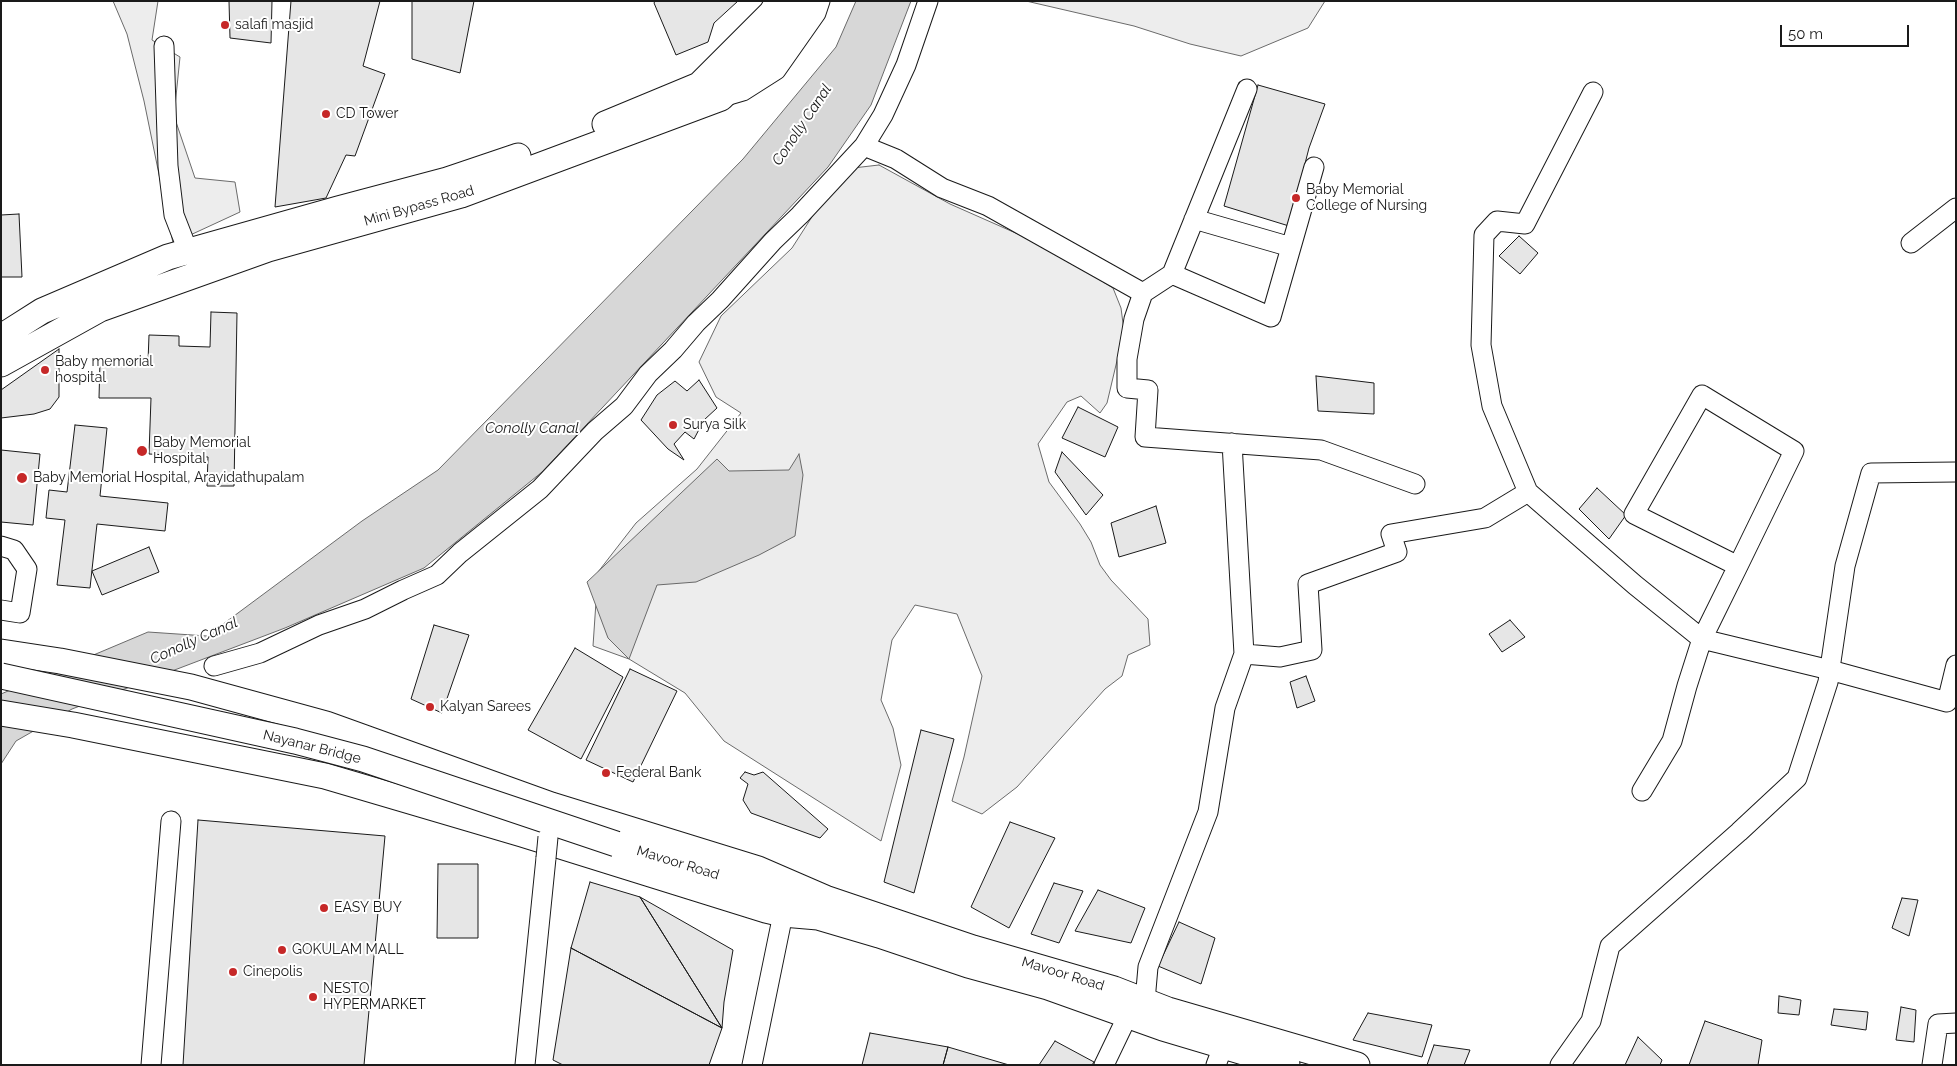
<!DOCTYPE html>
<style>
body{margin:0}
#map{position:relative;width:1957px;height:1066px;overflow:hidden;background:#fff;font-family:Raleway,sans-serif}
canvas{display:block}
.frame{position:absolute;inset:0;border:2px solid #1a1a1a;pointer-events:none}
.scale{position:absolute;left:1780px;top:25px;width:129px;height:22px;box-sizing:border-box;border:2px solid #1a1a1a;border-top:0;padding-left:6px;font-size:15px;line-height:18px;white-space:nowrap;color:#1a1a1a;-webkit-text-stroke:4px #fff;paint-order:stroke}
</style>
<div id="map">
<canvas width="1957" height="1066"></canvas>
<div class="frame"></div>
<div class="scale">50 m</div>
</div>
<script>
const ctx = document.querySelector('canvas').getContext('2d');
ctx.lineJoin = 'round';
function paint(path, color) { ctx.fillStyle = color; ctx.fill(path, 'evenodd'); }
const toPath = rows => new Path2D(rows.map(r => 'M' + r).join(''));
function stroke(path, color, width, dash) { ctx.strokeStyle = color; ctx.lineWidth = width; ctx.lineCap = dash ? 'butt' : 'round'; ctx.setLineDash(dash || []); ctx.stroke(path); }
function write(font, color, halo, rows, align = 'center') {
  ctx.font = font + ' Raleway,sans-serif'; ctx.lineWidth = 4; ctx.setLineDash([]); ctx.textBaseline = 'middle'; ctx.strokeStyle = halo; ctx.fillStyle = color; for (const [text, x, y, turn = 0] of rows) {
    ctx.save(); ctx.translate(x, y); ctx.rotate((+turn || 0) * Math.PI / 180); ctx.textAlign = isNaN(turn) ? turn : align; if (halo) ctx.strokeText(text, 0, 0); ctx.fillText(text, 0, 0); ctx.restore();
  }
}
const built = toPath([
 [113,1,158,1,152,40,180,57,174,116,195,178,235,182,240,212,173,243,144,101,127,34,113,1],
 [1026,1,1325,1,1308,28,1241,56,1190,44,1134,26,1026,1],
 [879,165,950,204,1045,246,1113,288,1121,308,1124,331,1107,403,1100,413,1081,396,1067,402,1038,444,1049,482,1080,524,1091,542,1100,565,1111,580,1148,619,1150,645,1128,655,1122,676,1105,689,1017,787,982,814,952,801,964,757,982,676,957,614,915,605,892,640,881,700,893,728,901,765,881,841,724,741,685,693,629,659,593,646,598,572,636,523,697,469,741,413,716,397,699,362,721,316,792,248,817,209,853,168,879,165]
]);
const water = toPath([
 [856,1,911,1,871,105,828,167,542,472,424,568,285,628,72,709,16,741,1,764,1,694,148,632,207,636,362,521,438,470,743,159,836,47,856,1],
 [799,454,803,475,795,536,759,555,696,582,657,585,629,659,608,638,587,582,717,459,729,471,789,470,799,454]
]);
const building = toPath([
 [229,1,272,1,271,43,230,38,229,1],
 [291,1,380,1,363,66,385,74,355,156,346,155,326,198,275,207,291,1],
 [412,1,474,1,460,73,412,59,412,1],
 [655,1,738,1,714,23,708,42,676,55,654,3,655,1],
 [1258,85,1325,104,1309,148,1289,226,1224,206,1258,85],
 [19,214,22,277,1,277,1,215,19,214],
 [1519,236,1538,253,1520,274,1499,256,1519,236],
 [211,312,237,313,234,486,207,486,208,457,149,454,151,398,99,398,100,361,148,362,149,335,179,336,179,346,210,347,211,312],
 [59,349,59,397,50,409,34,414,1,418,1,390,59,349],
 [1316,376,1374,383,1374,414,1318,411,1316,376],
 [699,380,717,408,704,420,694,439,685,432,674,444,684,460,668,449,641,420,657,395,675,381,687,391,699,380],
 [1078,407,1118,427,1105,457,1062,438,1078,407],
 [75,425,107,428,100,496,168,503,165,531,97,524,90,588,57,585,65,520,46,518,49,490,67,492,75,425],
 [1,450,40,454,33,525,1,522,1,450],
 [1062,452,1103,495,1086,515,1055,472,1062,452],
 [1597,488,1626,515,1609,539,1579,509,1597,488],
 [1156,506,1166,543,1119,557,1111,523,1156,506],
 [149,547,159,572,102,595,92,571,149,547],
 [1510,620,1525,637,1502,652,1489,634,1510,620],
 [434,625,469,635,442,713,411,699,434,625],
 [575,648,623,677,581,759,528,730,575,648],
 [630,669,677,691,633,782,586,760,630,669],
 [1306,676,1315,701,1297,708,1290,682,1306,676],
 [921,730,954,739,914,893,884,882,921,730],
 [745,772,754,775,763,772,828,829,820,838,751,813,743,800,748,784,740,778,745,772],
 [198,820,385,836,364,1065,183,1065,198,820],
 [1010,822,1055,838,1009,928,971,907,1010,822],
 [438,864,478,864,478,938,437,938,438,864],
 [590,882,640,897,722,1028,571,948,590,882],
 [1054,883,1083,891,1059,943,1031,934,1054,883],
 [1098,890,1145,908,1131,943,1075,931,1098,890],
 [640,897,733,950,724,1002,722,1028,640,897],
 [1902,898,1918,900,1909,936,1892,928,1902,898],
 [1179,922,1215,938,1201,984,1158,966,1179,922],
 [571,948,722,1028,709,1065,563,1065,553,1060,571,948],
 [1779,996,1801,1000,1799,1015,1778,1013,1779,996],
 [1901,1007,1916,1010,1914,1042,1896,1040,1901,1007],
 [1834,1009,1868,1012,1866,1030,1831,1025,1834,1009],
 [1368,1013,1432,1025,1422,1057,1353,1040,1368,1013],
 [1705,1021,1762,1040,1758,1065,1689,1065,1705,1021],
 [870,1033,948,1047,943,1065,862,1065,870,1033],
 [1638,1037,1662,1060,1660,1065,1625,1065,1638,1037],
 [1055,1041,1094,1062,1092,1065,1039,1065,1055,1041],
 [1434,1045,1470,1050,1464,1065,1427,1065,1434,1045],
 [948,1047,1009,1065,943,1065,948,1047]
]);
const minor = toPath([
 [164,46,168,166,174,215,188,251],
 [1593,92,1525,224,1497,221,1484,235,1481,345,1492,406,1528,492,1635,585,1702,639,1687,686,1672,741,1642,791],
 [726,96,743,91,776,70,816,13,820,1],
 [864,146,883,115,906,65,928,1],
 [1194,219,1291,247],
 [1911,243,1956,208],
 [1172,274,1271,317,1314,167],
 [1143,293,1172,274,1247,89],
 [1,546,14,550,27,569,20,613,1,610],
 [1738,566,1634,514,1702,395,1794,451,1738,566,1702,639,1830,670,1947,702,1956,665],
 [1244,654,1280,657,1312,650,1308,584,1397,552,1391,534,1485,518,1528,492],
 [214,666,260,653,319,625,365,609,403,590,437,575,460,553,540,489,595,431,624,406,648,374,673,350,696,323,720,300,773,241,800,215,864,146,896,159,942,188,988,206,1143,293,1134,319,1127,359,1127,388,1148,390,1145,437,1321,450,1415,484],
 [1145,1001,1148,967,1208,812,1225,708,1244,654,1232,443],
 [151,1065,171,821],
 [525,1065,546,858],
 [752,1065,783,914],
 [1104,1065,1128,1015],
 [1216,1065,1228,1033],
 [1560,1065,1591,1021,1610,946,1739,832,1797,778,1828,682,1845,566,1871,473,1956,472],
 [1932,1065,1938,1024,1956,1023]
]);
const major = toPath([
 [605,124,699,85,772,12,778,1],
 [1,337,42,311,168,257,338,209,447,180,518,156],
 [1,364,100,309,268,249,461,195,721,98,765,54,804,1],
 [1,652,60,661,191,687,326,724,551,805,758,869,825,898],
 [1,713,73,725,325,776,522,834,766,910,783,914,818,917],
 [616,844,768,891,825,898,973,948,1114,989,1168,1010,1357,1065],
 [804,909,818,917,879,935,968,965,1048,987,1163,1028,1287,1065]
]);
const minorBridge = toPath([
 [546,858,548,837]
]);
const majorBridge = toPath([
 [1,676,295,741,363,759,616,844]
]);
const markers = [
 [225,25,5,"#c62828"],
 [326,114,5,"#c62828"],
 [1296,198,5,"#c62828"],
 [45,370,5,"#c62828"],
 [673,425,5,"#c62828"],
 [142,451,6,"#c62828"],
 [22,478,6,"#c62828"],
 [430,707,5,"#c62828"],
 [606,773,5,"#c62828"],
 [324,908,5,"#c62828"],
 [282,950,5,"#c62828"],
 [233,972,5,"#c62828"],
 [313,997,5,"#c62828"]
];
const poiNames = [
 ["salafi masjid",235,25],
 ["CD Tower",336,114],
 ["Baby Memorial",1306,190],
 ["College of Nursing",1306,206],
 ["Baby memorial",55,362],
 ["hospital",55,378],
 ["Surya Silk",683,425],
 ["Baby Memorial",153,443],
 ["Hospital",153,459],
 ["Baby Memorial Hospital, Arayidathupalam",33,478],
 ["Kalyan Sarees",440,707],
 ["Federal Bank",616,773],
 ["EASY BUY",334,908],
 ["GOKULAM MALL",292,950],
 ["Cinepolis",243,972],
 ["NESTO",323,989],
 ["HYPERMARKET",323,1005]
];
const streetNames = [
 ["Mini Bypass Road",419,206,-16],
 ["Nayanar Bridge",312,747,14],
 ["Mavoor Road",678,863,17],
 ["Mavoor Road",1063,974,17]
];
const waterNames = [
 ["Conolly Canal",802,125,-56],
 ["Conolly Canal",532,428],
 ["Conolly Canal",194,641,-24]
];
paint(built, '#ededed');
stroke(built, '#6a6a6a', 1);
paint(water, '#d7d7d7');
stroke(water, '#6a6a6a', 1);
paint(building, '#e6e6e6');
stroke(building, '#1a1a1a', 1);
stroke(minor, '#1a1a1a', 21);
stroke(major, '#1a1a1a', 27);
stroke(minor, '#fff', 19);
stroke(major, '#fff', 25);
stroke(minorBridge, '#1a1a1a', 21, []);
stroke(majorBridge, '#1a1a1a', 27, []);
stroke(minorBridge, '#fff', 19);
stroke(majorBridge, '#fff', 25);
for (const [x, y, r, color] of markers) { const dot = new Path2D(); dot.arc(x, y, r, 0, 2 * Math.PI); ctx.fillStyle = color; ctx.fill(dot); stroke(dot, '#fff', 2); }
write('14px', '#1a1a1a', '#fff', poiNames, 'left');
write('14px', '#1a1a1a', '#fff', streetNames);
write('italic 15px', '#1a1a1a', '#fff', waterNames);
</script>
